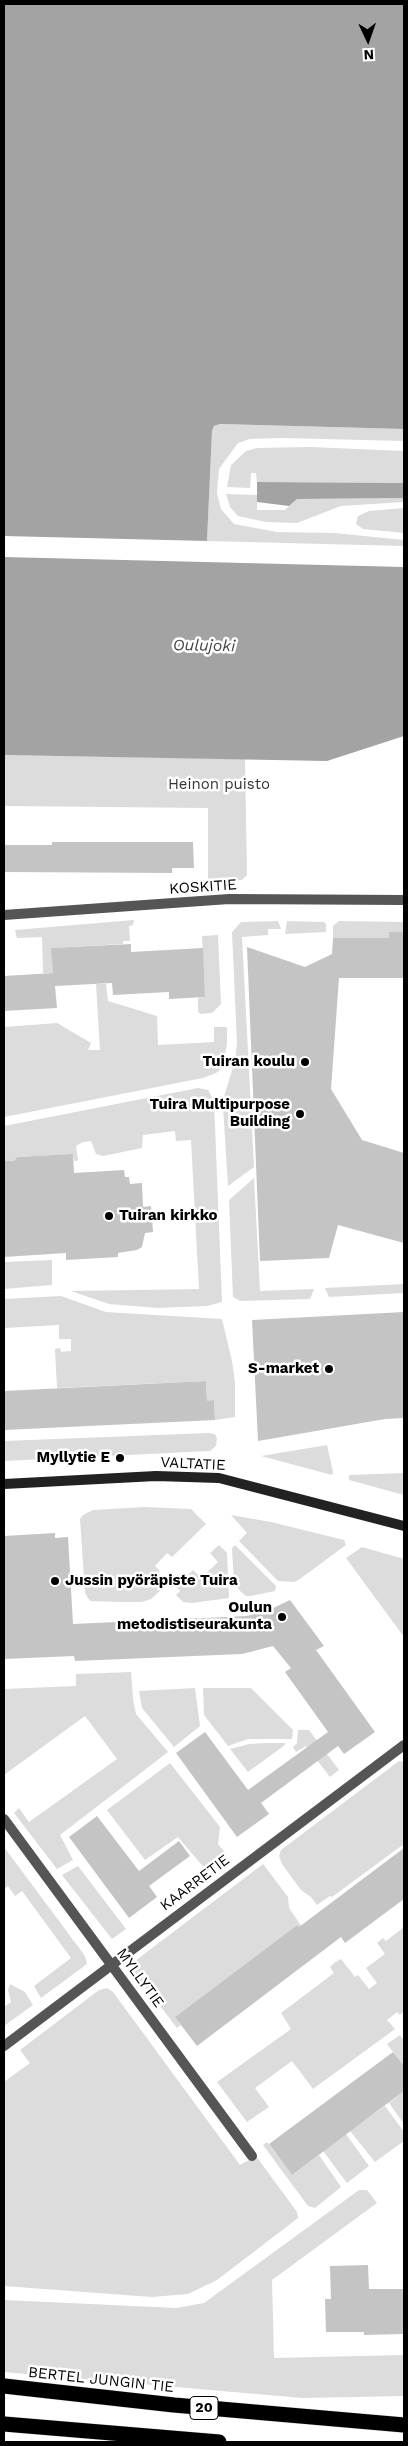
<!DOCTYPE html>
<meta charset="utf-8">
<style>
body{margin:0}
#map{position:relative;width:408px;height:2446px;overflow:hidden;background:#fff;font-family:"Work Sans",sans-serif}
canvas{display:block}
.frame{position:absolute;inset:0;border:5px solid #000;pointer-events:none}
.north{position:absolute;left:343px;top:15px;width:50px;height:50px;-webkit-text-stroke:4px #fff;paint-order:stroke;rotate:177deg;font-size:14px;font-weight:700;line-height:20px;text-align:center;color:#000}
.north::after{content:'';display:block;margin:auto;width:18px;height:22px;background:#000;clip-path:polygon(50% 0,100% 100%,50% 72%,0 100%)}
</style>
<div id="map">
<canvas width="408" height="2446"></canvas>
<div class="frame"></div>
<div class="north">N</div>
</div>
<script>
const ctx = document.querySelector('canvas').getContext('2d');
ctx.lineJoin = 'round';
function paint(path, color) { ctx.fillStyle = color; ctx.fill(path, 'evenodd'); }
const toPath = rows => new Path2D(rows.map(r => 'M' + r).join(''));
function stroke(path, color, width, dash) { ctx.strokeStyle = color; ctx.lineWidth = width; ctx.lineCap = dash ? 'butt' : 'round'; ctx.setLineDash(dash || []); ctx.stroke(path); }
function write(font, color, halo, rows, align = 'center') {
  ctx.font = font + ' "Work Sans",sans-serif'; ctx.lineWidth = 5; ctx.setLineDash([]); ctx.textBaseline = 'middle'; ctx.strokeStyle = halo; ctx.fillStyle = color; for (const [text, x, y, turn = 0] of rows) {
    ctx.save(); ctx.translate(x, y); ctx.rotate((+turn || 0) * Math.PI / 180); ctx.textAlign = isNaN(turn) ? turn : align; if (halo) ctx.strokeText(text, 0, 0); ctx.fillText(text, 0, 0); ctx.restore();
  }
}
const green = toPath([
 [220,424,404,429,404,441,282,438,250,439,238,443,219,469,217,493,221,509,234,524,277,532,334,533,404,540,404,546,207,541,212,431,214,426],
 [311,447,404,451,404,483,257,482,256,473,251,473,250,488,227,487,231,465,246,451,257,448],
 [226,494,257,495,257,510,285,510,297,499,404,498,404,502,341,506,297,523,266,522,238,516,230,507],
 [404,508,404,533,363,529,356,524,358,516,369,511],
 [4,755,245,759,247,875,242,880,208,882,208,808,4,806],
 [134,920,133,925,129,926,130,941,123,941,123,944,52,948,53,973,43,973,42,937,17,938,15,930],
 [278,921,281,929,268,929,268,935,242,937,254,1167,228,1186,223,1106,225,1093,235,1061,237,1043,232,932,241,922],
 [287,921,324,922,326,924,326,932,285,934],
 [339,921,404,922,404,932,390,932,389,938,333,938,333,926],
 [218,935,221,1004,212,1013,201,1014,198,1012,198,998,205,997,202,936],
 [96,984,106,984,108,1001,157,1016,158,1045,214,1042,214,1027,227,1027,227,1045,222,1068,216,1073,203,1078,4,1117,4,1027,57,1023,91,1043,88,1050,100,1050],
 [198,1088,208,1090,214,1101,222,1302,207,1306,158,1308,109,1304,71,1291,199,1289,191,1140,176,1141,175,1131,143,1135,142,1148,103,1156,96,1154,91,1141,83,1142,76,1146,78,1160,76,1161,74,1161,73,1154,17,1157,14,1161,4,1161,4,1126],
 [254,1178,260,1291,314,1289,310,1299,240,1301,233,1297,229,1200],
 [52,1260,52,1285,4,1289,4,1262],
 [404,1284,404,1293,329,1297,325,1288],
 [61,1296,106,1312,222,1319,232,1361,235,1383,235,1417,215,1420,214,1401,207,1401,206,1381,57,1388,55,1349,60,1348,61,1352,71,1351,71,1339,59,1339,59,1325,4,1328,4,1299],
 [209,1433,215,1434,217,1439,216,1446,210,1451,4,1461,4,1441],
 [327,1445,333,1472,332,1475,261,1456],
 [404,1473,404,1495,349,1480,349,1475],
 [145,1507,191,1509,206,1524,172,1557,167,1553,155,1566,159,1570,160,1591,151,1599,142,1602,120,1602,90,1601,85,1593,80,1519,83,1515,93,1510],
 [231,1515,271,1522,344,1540,346,1545,300,1579,294,1582,278,1581,239,1541,247,1533],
 [219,1545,227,1553,229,1598,192,1603,183,1602,176,1595,180,1591,176,1587,193,1570,201,1578,218,1562,210,1553],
 [235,1545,276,1586,275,1591,251,1596,246,1596,240,1591,234,1584,232,1548],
 [362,1547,404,1559,404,1637,346,1558],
 [131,1672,133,1699,136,1714,168,1752,60,1835,73,1860,57,1869,14,1813,19,1808,29,1822,117,1759,85,1716,4,1775,4,1689,76,1686,76,1674],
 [195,1688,200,1726,174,1747,142,1708,139,1691],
 [203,1688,251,1688,293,1730,292,1739,248,1739,228,1746,204,1715],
 [298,1730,309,1730,339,1770,330,1777,306,1746,296,1752,293,1747,297,1743],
 [268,1743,285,1743,285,1745,248,1772,230,1749,249,1744],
 [399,1761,404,1762,404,1844,332,1897,330,1896,317,1905,311,1897,301,1890,282,1864,279,1856,281,1850],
 [170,1763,220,1827,218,1844,227,1855,206,1870,178,1837,145,1860,107,1810],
 [4,1847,85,1956,87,1964,41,1998,34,1986,71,1958,22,1891,15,1896,8,1886,4,1889],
 [263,1864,288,1897,289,1908,307,1934,305,1935,297,1925,175,2017,181,2025,177,2028,132,1969,131,1964],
 [78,1866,126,1929,112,1939,62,1875],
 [404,1927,404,2011,400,2015,397,2012,387,2020,395,2029,313,2089,292,2061,255,2088,269,2107,247,2122,217,2082,291,2029,281,2013,334,1973,330,1967,334,1963,341,1959,355,1977,358,1975,369,1989,377,1983,366,1968,385,1954,377,1943,383,1938,386,1941],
 [10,1984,25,1992,33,2005,4,2026,4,2007,11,2002,8,1990],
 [107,1988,113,1992,240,2165,256,2156,297,2212,298,2218,217,2280,188,2294,152,2297,4,2286,4,2082,30,2063,20,2050,99,1990],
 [400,2035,404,2041,404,2066,387,2044],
 [404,2091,404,2124,389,2103],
 [385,2106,404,2132,404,2141,375,2162,350,2131],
 [346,2134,369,2166,347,2183,323,2151],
 [267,2142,292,2175,319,2155,341,2187,315,2208,308,2206,263,2145],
 [359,2190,367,2190,377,2203,272,2280,274,2358,404,2355,404,2396,302,2398,4,2372,4,2300,176,2308,204,2303]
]);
const water = toPath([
 [4,4,404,4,404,429,220,424,214,426,212,431,207,541,4,536],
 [257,482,404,483,404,498,297,499,289,506,257,502],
 [4,557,404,567,404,736,327,761,4,755]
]);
const building = toPath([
 [52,842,193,842,194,868,172,868,172,873,4,872,4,845,52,845],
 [389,932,404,932,404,978,339,978,331,1089,362,1140,404,1153,404,1243,338,1225,329,1258,260,1261,247,947,305,967,332,954,333,938,389,938],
 [131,944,131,952,203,948,205,997,169,999,169,992,113,995,112,983,55,986,57,1008,4,1011,4,976,53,973,51,948],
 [73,1154,74,1173,124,1170,125,1177,129,1177,130,1184,142,1183,143,1207,151,1206,153,1232,145,1233,142,1247,137,1250,118,1253,118,1257,66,1260,66,1253,4,1257,4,1161,14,1161,17,1157],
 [404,1312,404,1418,385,1419,258,1441,252,1320],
 [206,1381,207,1401,214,1400,215,1420,4,1430,4,1391],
 [55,1533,55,1538,68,1537,73,1624,247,1616,269,1610,290,1600,324,1646,316,1650,375,1732,344,1754,338,1746,261,1803,269,1814,237,1837,176,1753,205,1732,248,1790,328,1732,285,1672,291,1668,273,1646,242,1654,75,1661,74,1656,4,1659,4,1536],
 [97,1816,139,1871,179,1841,190,1856,149,1886,157,1897,129,1918,69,1837],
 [404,1848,404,1899,345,1943,341,1937,197,2046,175,2017,297,1925,299,1927],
 [393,2052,404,2066,404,2091,292,2175,269,2144],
 [368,2265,369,2289,404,2289,404,2334,364,2335,364,2332,326,2332,325,2299,331,2299,330,2266]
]);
const street = toPath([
 [4,915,229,899,404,900],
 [4,1819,252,2156],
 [4,2046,404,1745]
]);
const secondary = toPath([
 [4,1484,156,1476,219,1478,404,1526]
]);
const highway = toPath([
 [4,2386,174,2405,404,2425],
 [4,2424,219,2442]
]);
const markers = [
 [305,1062,5,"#000"],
 [300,1114,5,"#000"],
 [109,1216,5,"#000"],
 [329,1369,5,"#000"],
 [120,1458,5,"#000"],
 [55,1581,5,"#000"],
 [282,1617,5,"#000"]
];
const shields = [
 [204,2408,28]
];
const shieldNames = [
 ["20",204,2408]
];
const parkNames = [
 ["Heinon puisto",219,785]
];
const streetNames = [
 ["KOSKITIE",203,887,-4],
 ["VALTATIE",193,1464,3],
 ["KAARRETIE",195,1883,-37],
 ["MYLLYTIE",140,1978,54],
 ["BERTEL JUNGIN TIE",101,2380,6]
];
const poiNames = [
 ["Tuiran koulu",295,1062],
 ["Tuira Multipurpose",290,1105],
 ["Building",290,1122],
 ["Tuiran kirkko",119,1216,"left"],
 ["S-market",319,1369],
 ["Myllytie E",110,1458],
 ["Jussin pyöräpiste Tuira",65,1581,"left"],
 ["Oulun",272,1608],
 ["metodistiseurakunta",272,1625]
];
const waterNames = [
 ["Oulujoki",204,646,1]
];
paint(green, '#dcdcdc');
paint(water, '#a3a3a3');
paint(building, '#c4c4c4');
stroke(highway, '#dbdbdb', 16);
stroke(street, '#555', 10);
stroke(secondary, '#222', 10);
stroke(highway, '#000', 15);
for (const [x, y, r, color] of markers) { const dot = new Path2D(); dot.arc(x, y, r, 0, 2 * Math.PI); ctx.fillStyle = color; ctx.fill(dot); stroke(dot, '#fff', 2); }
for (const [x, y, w] of shields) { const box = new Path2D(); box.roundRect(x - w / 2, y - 11.5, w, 23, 4); ctx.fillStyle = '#fff'; ctx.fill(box); stroke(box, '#000', 1); }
write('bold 14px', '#000', null, shieldNames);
write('15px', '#333', '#fff', parkNames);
write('15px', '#000', '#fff', streetNames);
write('bold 15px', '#000', '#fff', poiNames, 'right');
write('italic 16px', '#444', '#fff', waterNames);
</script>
